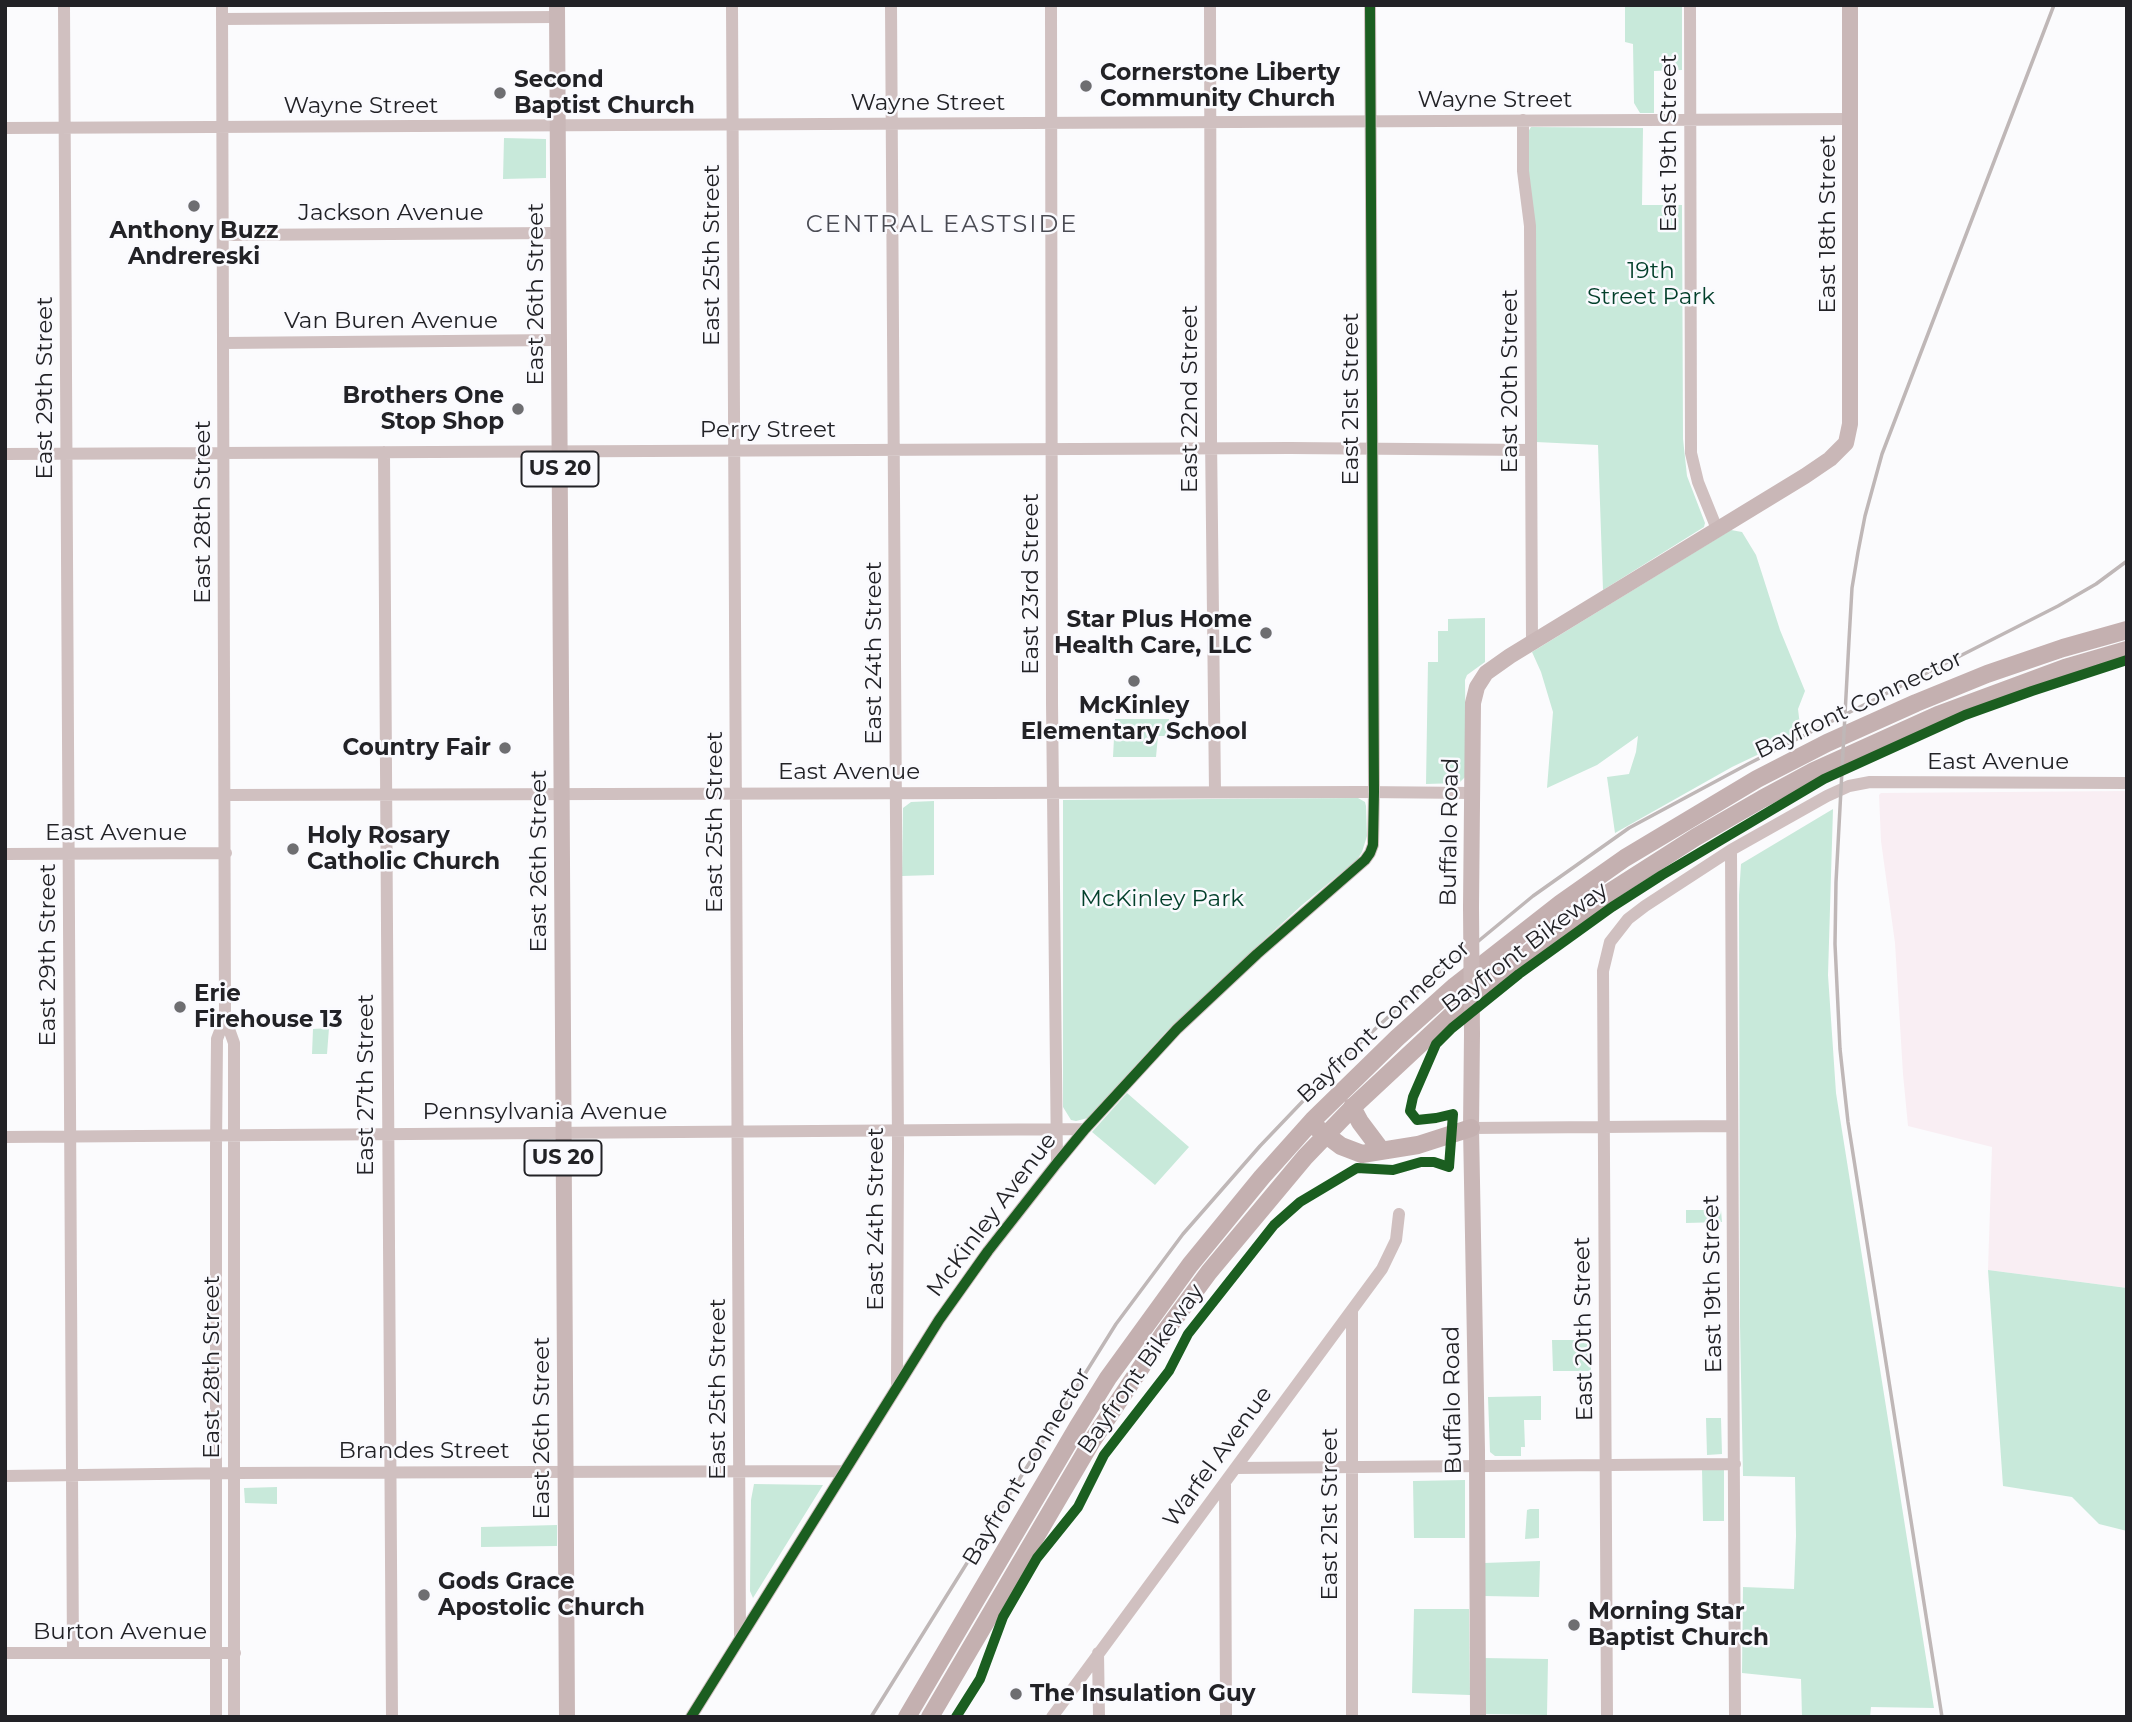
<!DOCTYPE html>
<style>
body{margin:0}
#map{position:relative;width:2132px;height:1722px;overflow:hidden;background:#fbfbfd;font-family:Montserrat,sans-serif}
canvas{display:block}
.frame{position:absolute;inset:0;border:7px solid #222226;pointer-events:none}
</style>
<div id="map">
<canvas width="2132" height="1722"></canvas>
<div class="frame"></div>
</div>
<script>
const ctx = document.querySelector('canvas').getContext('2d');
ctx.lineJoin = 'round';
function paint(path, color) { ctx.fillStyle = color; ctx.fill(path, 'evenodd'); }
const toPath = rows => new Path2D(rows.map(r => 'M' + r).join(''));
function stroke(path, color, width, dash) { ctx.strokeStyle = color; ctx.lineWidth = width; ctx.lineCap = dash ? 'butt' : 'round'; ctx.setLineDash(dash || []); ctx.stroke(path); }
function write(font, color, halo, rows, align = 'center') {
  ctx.font = font + ' Montserrat,sans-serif'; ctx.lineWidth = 5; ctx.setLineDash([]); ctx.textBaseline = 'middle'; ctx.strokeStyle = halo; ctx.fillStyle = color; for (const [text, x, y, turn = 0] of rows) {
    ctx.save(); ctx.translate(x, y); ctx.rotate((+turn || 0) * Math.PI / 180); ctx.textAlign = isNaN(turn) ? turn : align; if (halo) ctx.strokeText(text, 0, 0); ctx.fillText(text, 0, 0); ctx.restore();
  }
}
const industrial = toPath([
 [2127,791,2127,1288,1988,1270,1992,1147,1908,1126,1903,1074,1895,943,1881,841,1879,795,1881,793]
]);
const green = toPath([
 [1625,5,1682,5,1682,70,1654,71,1654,113,1640,113,1634,103,1633,44,1625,42],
 [1531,127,1643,128,1642,205,1682,205,1683,439,1687,476,1705,523,1704,527,1603,590,1598,445,1536,442,1536,242,1529,180,1528,132],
 [504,138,546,139,546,178,503,179],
 [1731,530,1742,532,1756,555,1780,630,1805,691,1798,709,1801,734,1732,767,1615,833,1607,777,1629,774,1636,752,1638,736,1597,765,1547,788,1553,712,1541,672,1532,652],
 [1485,618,1485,662,1467,675,1465,680,1466,776,1459,783,1426,784,1428,662,1438,662,1438,631,1448,631,1448,619],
 [1115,719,1169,719,1168,736,1158,736,1156,757,1113,757],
 [1358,798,1365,802,1366,806,1367,836,1362,852,1357,860,1302,905,1226,975,1166,1032,1088,1118,1076,1121,1071,1120,1063,1107,1063,800],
 [934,801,934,875,902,876,903,808,911,802],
 [1833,809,1828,975,1836,1093,1934,1708,1871,1707,1870,1717,1802,1717,1801,1679,1742,1673,1743,1587,1794,1589,1796,1536,1795,1477,1743,1476,1740,1326,1739,895,1741,864],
 [329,1028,327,1054,312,1054,313,1029],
 [1127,1093,1189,1147,1155,1185,1092,1132],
 [1686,1210,1721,1210,1722,1222,1686,1223],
 [1988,1270,2127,1288,2127,1531,2099,1524,2072,1497,2003,1486],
 [1552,1340,1591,1340,1591,1371,1553,1371],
 [1541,1396,1541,1420,1524,1420,1525,1447,1521,1447,1521,1456,1495,1456,1490,1452,1488,1397],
 [1706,1418,1721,1418,1722,1454,1707,1455],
 [1702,1468,1724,1468,1724,1521,1703,1521],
 [1465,1480,1465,1538,1414,1538,1413,1481],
 [754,1484,823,1485,753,1598,750,1591,751,1500],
 [277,1487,277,1504,245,1503,244,1488],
 [1530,1509,1539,1509,1539,1538,1525,1539,1527,1510],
 [557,1525,557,1546,481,1547,481,1527],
 [1540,1561,1539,1597,1484,1596,1484,1563],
 [1414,1609,1469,1609,1470,1695,1412,1693],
 [1483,1658,1548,1659,1547,1715,1485,1714]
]);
const minor = toPath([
 [64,5,73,1653],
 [222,5,225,1018,234,1043,234,1717],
 [732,5,740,1636],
 [891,5,898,1145,897,1384],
 [1051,5,1052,703,1057,1163],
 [1210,5,1211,438,1215,792],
 [1690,5,1691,453,1698,482,1717,529],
 [222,19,557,17],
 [1523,120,1523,171,1530,226,1532,642],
 [5,128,1850,119],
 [223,235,558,233],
 [224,343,559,340],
 [384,452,392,1717],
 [5,454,1290,448,1531,450],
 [226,795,1362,792,1473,793],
 [1731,850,1735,1717],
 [5,854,226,853],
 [1471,1128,1732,1126],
 [5,1137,1085,1129],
 [1352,1312,1352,1717],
 [1236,1468,1735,1464],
 [5,1476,234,1473,843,1471],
 [1225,1485,1226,1717],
 [5,1653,235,1653],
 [1098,1653,1099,1717],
 [216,1717,216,1148,217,1039,225,1018],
 [691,1717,939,1320,988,1251,1057,1163,1085,1129,1177,1029,1257,954,1365,860,1370,853,1373,845,1374,792,1370,5],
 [1052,1717,1382,1269,1396,1240,1399,1214],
 [1607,1717,1603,971,1610,942,1628,919,1645,906,1731,850,1827,796,1849,786,1870,782,2127,783]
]);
const major = toPath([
 [557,5,567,1717],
 [1471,907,1473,703,1477,687,1486,673,1510,656,1805,476,1830,459,1846,443,1850,424,1850,5],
 [1472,1034,1471,1128,1477,1451,1478,1717]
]);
const highway = toPath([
 [1352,1107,1360,1122,1381,1150],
 [1317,1128,1341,1146,1362,1154,1418,1145,1471,1128],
 [907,1717,1077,1428,1108,1378,1190,1265,1262,1177,1313,1120,1397,1038,1455,986,1561,903,1625,858,1757,779,1827,743,1916,703,1987,674,2063,648,2127,630],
 [930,1717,1092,1441,1164,1333,1209,1272,1305,1157,1356,1104,1459,1008,1522,958,1613,890,1696,837,1762,799,1814,771,1938,715,2065,668,2127,650]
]);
const rail = toPath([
 [871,1717,1116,1324,1183,1234,1260,1146,1345,1057,1401,1005,1533,896,1629,828,1748,764,2058,606,2096,584,2127,561],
 [1942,1717,1848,1122,1840,1049,1835,944,1836,882,1849,640,1852,588,1858,552,1865,516,1882,454,2054,5]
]);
const majorBridge = toPath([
 [1471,907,1472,1034]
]);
const cycleway = toPath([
 [691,1717,939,1320,988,1251,1057,1163,1085,1129,1177,1029,1257,954,1365,860,1370,853,1373,845,1374,792,1370,5],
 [956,1717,980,1679,1003,1617,1037,1558,1078,1507,1104,1455,1169,1371,1188,1334,1274,1225,1300,1202,1357,1168,1393,1170,1421,1162,1434,1162,1449,1167,1453,1114,1436,1118,1417,1120,1410,1111,1413,1097,1436,1044,1452,1028,1519,974,1612,907,1662,875,1824,779,1965,715,2032,691,2127,660]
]);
const markers = [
 [1086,86,7,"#6e6e71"],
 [500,93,7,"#6e6e71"],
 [194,206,7,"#6e6e71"],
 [518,409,7,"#6e6e71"],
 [1266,633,7,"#6e6e71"],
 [1134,681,7,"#6e6e71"],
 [505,748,7,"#6e6e71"],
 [293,849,7,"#6e6e71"],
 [180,1007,7,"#6e6e71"],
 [424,1595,7,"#6e6e71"],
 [1574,1625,7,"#6e6e71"],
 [1016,1694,7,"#6e6e71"]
];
const shields = [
 [560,469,77],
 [563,1158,77]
];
const shieldNames = [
 ["US 20",560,469],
 ["US 20",563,1158]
];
const poiNames = [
 ["Cornerstone Liberty",1100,73],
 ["Community Church",1100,99],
 ["Second",514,80],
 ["Baptist Church",514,106],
 ["Anthony Buzz",194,231,"center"],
 ["Andrereski",194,257,"center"],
 ["Brothers One",504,396,"right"],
 ["Stop Shop",504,422,"right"],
 ["Star Plus Home",1252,620,"right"],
 ["Health Care, LLC",1252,646,"right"],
 ["McKinley",1134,706,"center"],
 ["Elementary School",1134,732,"center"],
 ["Country Fair",491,748,"right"],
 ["Holy Rosary",307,836],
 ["Catholic Church",307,862],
 ["Erie",194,994],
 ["Firehouse 13",194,1020],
 ["Gods Grace",438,1582],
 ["Apostolic Church",438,1608],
 ["Morning Star",1588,1612],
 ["Baptist Church",1588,1638],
 ["The Insulation Guy",1030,1694]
];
const streetNames = [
 ["Wayne Street",1495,100],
 ["Wayne Street",928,103],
 ["Wayne Street",361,106],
 ["East 19th Street",1669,143,-90],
 ["Jackson Avenue",391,213],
 ["East 18th Street",1828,224,-90],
 ["East 25th Street",712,255,-90],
 ["East 26th Street",536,294,-90],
 ["Van Buren Avenue",391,321],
 ["East 20th Street",1510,381,-90],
 ["East 29th Street",45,388,-90],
 ["East 22nd Street",1190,399,-90],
 ["East 21st Street",1351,399,-90],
 ["Perry Street",768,430],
 ["East 28th Street",203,512,-90],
 ["East 23rd Street",1031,584,-90],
 ["East 24th Street",874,653,-90],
 ["Bayfront Connector",1859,705,-25],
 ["East Avenue",1998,762],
 ["East Avenue",849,772],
 ["East 25th Street",715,822,-90],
 ["Buffalo Road",1450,832,-89],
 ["East Avenue",116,833],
 ["East 26th Street",539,861,-90],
 ["Bayfront Bikeway",1525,948,-37],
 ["East 29th Street",48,955,-90],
 ["Bayfront Connector",1384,1022,-43],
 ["East 27th Street",366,1085,-90],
 ["Pennsylvania Avenue",545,1112],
 ["McKinley Avenue",992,1215,-53],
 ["East 24th Street",876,1219,-90],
 ["East 19th Street",1713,1284,-91],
 ["East 20th Street",1584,1329,-91],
 ["East 28th Street",212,1367,-90],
 ["Bayfront Bikeway",1141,1369,-55],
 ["East 25th Street",718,1389,-90],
 ["Buffalo Road",1453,1400,-91],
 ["East 26th Street",542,1428,-90],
 ["Brandes Street",424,1451],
 ["Warfel Avenue",1218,1457,-54],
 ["Bayfront Connector",1027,1467,-59],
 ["East 21st Street",1330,1514,-90],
 ["Burton Avenue",120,1632]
];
const parkNames = [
 ["19th",1651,271],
 ["Street Park",1651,297],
 ["McKinley Park",1162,899]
];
const neighbourhoodNames = [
 ["CENTRAL EASTSIDE",942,225]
];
paint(industrial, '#f9eef3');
paint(green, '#c8e9da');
stroke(minor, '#d0c0c0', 12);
stroke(major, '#c9b7b7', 16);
stroke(highway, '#c4b0b0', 18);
stroke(rail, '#bfb7b7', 3.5);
stroke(majorBridge, '#c9b7b7', 16);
stroke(cycleway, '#1b5e20', 10);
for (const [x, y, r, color] of markers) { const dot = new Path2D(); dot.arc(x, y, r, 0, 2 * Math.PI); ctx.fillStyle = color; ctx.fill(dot); stroke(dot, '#fafafe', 2.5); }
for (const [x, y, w] of shields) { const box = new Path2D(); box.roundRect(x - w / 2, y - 17.5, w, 35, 5); ctx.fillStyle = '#fafafe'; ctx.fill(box); stroke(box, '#222226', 2); }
write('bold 21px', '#222226', null, shieldNames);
write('bold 23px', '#222226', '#fafafe', poiNames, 'left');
write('23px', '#222226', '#fafafe', streetNames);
write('23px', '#023f2a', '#fafafe', parkNames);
ctx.letterSpacing = '2px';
write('24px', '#4a4b53', '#fafafe', neighbourhoodNames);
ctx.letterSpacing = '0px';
</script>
